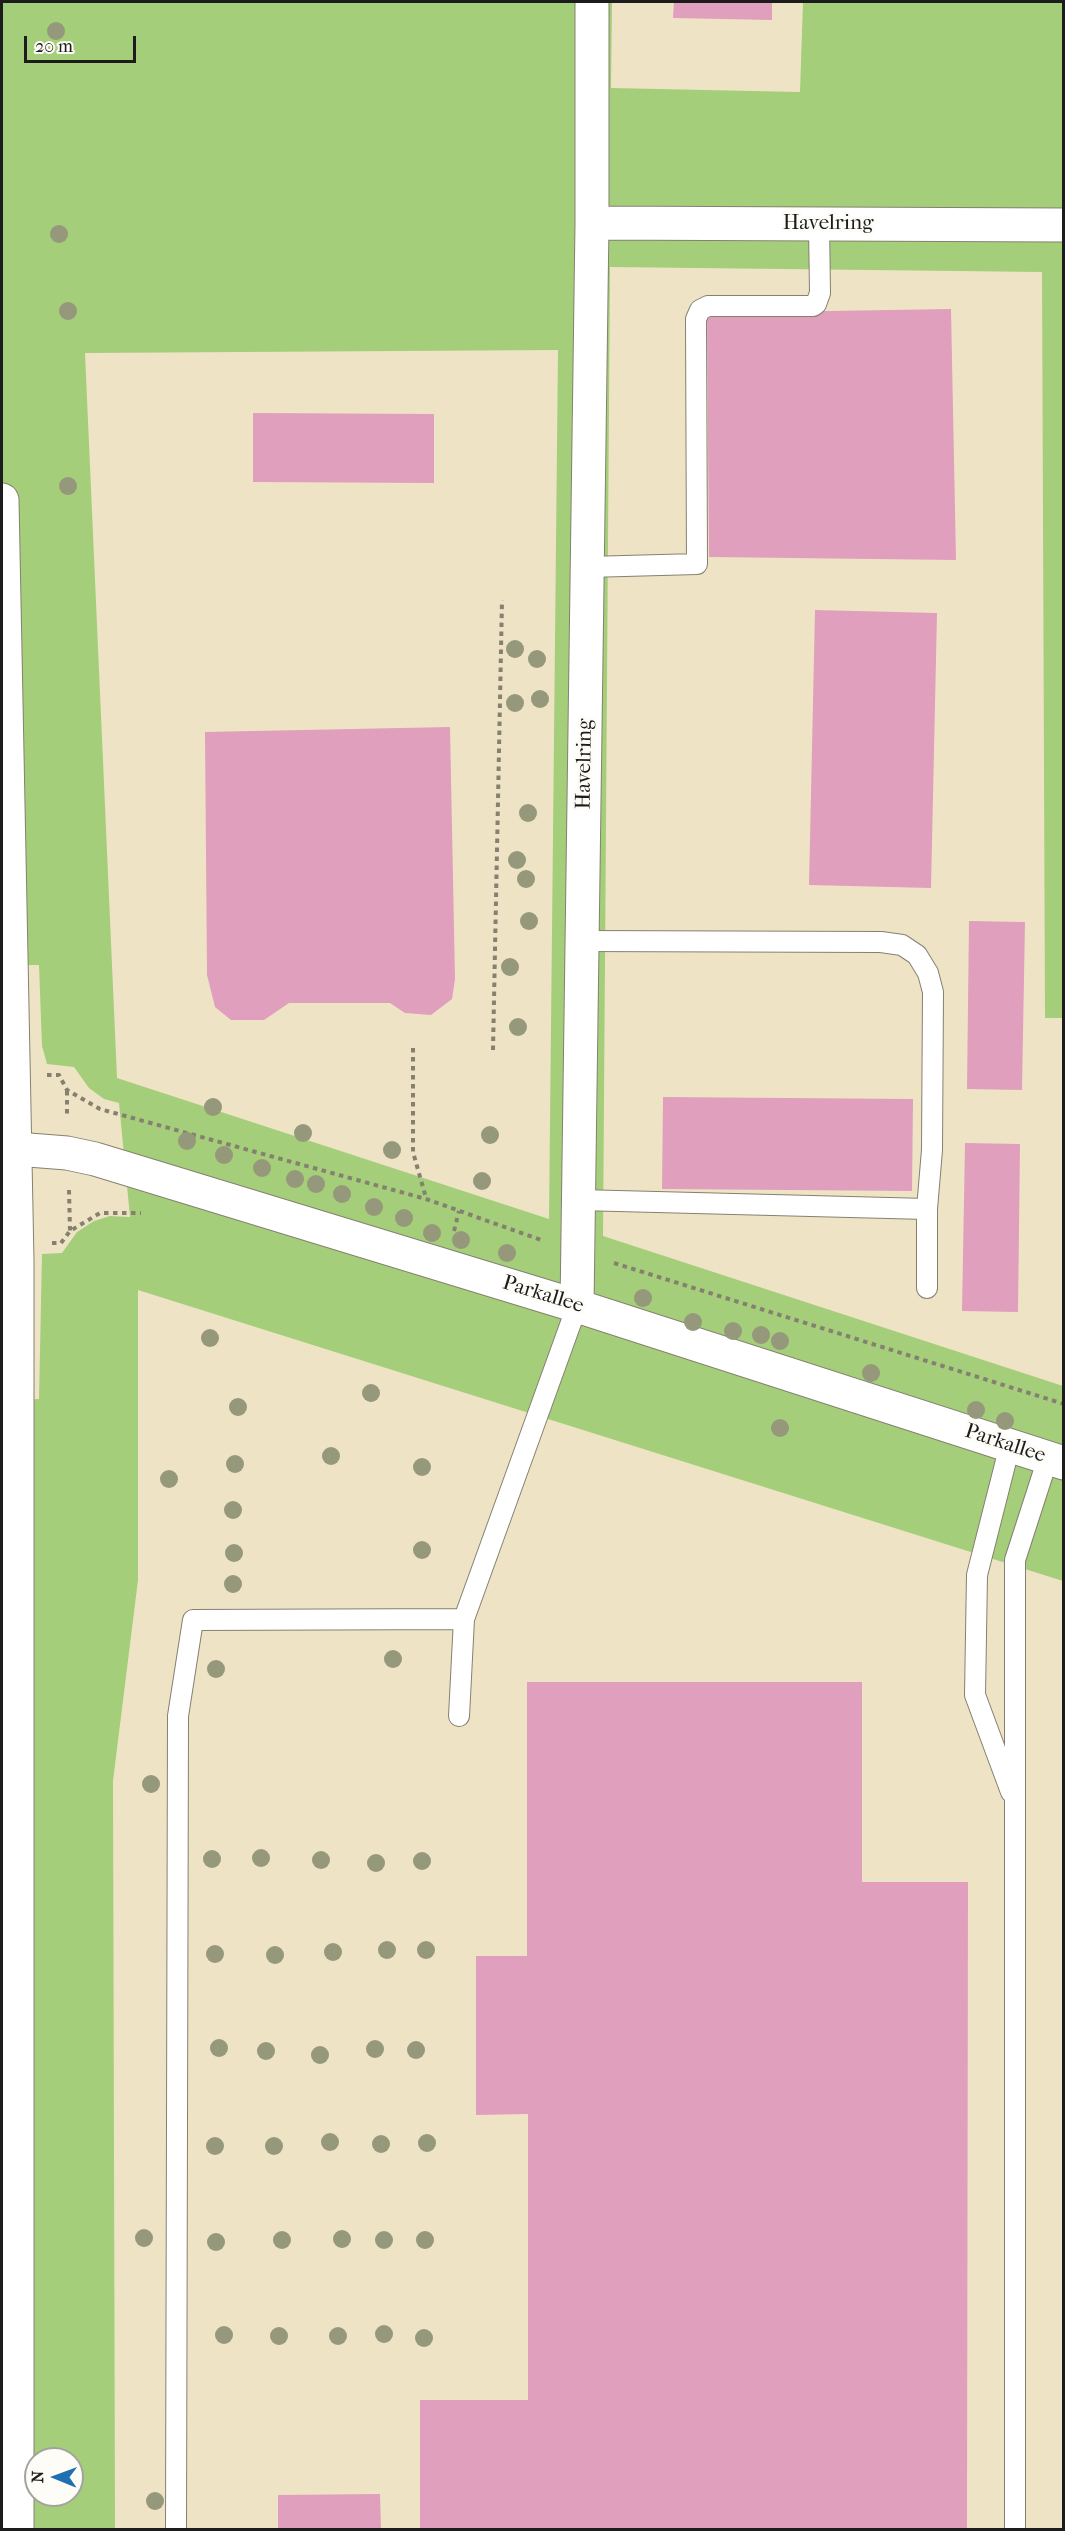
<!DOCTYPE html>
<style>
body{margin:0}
#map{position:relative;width:1065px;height:2531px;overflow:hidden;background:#eee4c5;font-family:"IM FELL French Canon",serif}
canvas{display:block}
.frame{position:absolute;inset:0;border:3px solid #1c1c1c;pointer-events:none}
.north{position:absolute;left:24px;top:2447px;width:60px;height:60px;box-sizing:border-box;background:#fdfcf7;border:2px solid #a3a29f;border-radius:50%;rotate:271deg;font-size:16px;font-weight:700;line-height:24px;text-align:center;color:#1c1c1c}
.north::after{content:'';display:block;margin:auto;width:21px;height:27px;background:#1f6fb2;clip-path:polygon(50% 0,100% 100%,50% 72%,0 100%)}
.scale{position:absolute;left:24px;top:36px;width:112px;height:27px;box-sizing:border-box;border:3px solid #1c1c1c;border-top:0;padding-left:8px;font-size:18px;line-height:21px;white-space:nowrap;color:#1c1c1c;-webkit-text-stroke:4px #fdfcf7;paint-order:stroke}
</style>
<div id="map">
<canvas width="1065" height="2531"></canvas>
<div class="frame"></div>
<div class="north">N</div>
<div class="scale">20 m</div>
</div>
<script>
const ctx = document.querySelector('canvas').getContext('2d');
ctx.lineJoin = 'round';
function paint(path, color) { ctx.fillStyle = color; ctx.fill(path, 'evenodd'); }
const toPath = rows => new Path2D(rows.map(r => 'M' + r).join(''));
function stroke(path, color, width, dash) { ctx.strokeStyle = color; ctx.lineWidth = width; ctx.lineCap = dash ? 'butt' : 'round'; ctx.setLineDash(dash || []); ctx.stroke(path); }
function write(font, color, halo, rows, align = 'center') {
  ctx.font = font + ' "IM FELL French Canon",serif'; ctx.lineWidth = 6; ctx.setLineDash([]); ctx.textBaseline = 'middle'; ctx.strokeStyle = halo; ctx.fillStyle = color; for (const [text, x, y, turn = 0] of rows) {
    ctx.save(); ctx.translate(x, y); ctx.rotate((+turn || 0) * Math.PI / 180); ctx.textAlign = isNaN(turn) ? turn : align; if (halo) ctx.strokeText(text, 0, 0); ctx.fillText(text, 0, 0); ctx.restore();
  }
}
const green = toPath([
 [2,2,612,2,611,88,800,92,803,2,1063,2,1063,1018,1045,1018,1042,272,610,267,603,1236,1063,1386,1063,1581,138,1290,138,1580,113,1781,115,2529,2,2529,2,1401,39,1399,42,1254,62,1253,77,1232,94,1221,110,1216,130,1217,119,1103,104,1099,89,1088,74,1067,47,1064,42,1046,39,965,2,965],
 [558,350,549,1219,117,1078,85,353],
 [36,2459,72,2459,72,2495,36,2495]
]);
const building = toPath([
 [674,2,772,2,772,20,673,18],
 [951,309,956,560,709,557,707,313],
 [253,413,434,414,434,483,253,482],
 [815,610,937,613,931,888,809,885],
 [450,727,455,979,452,999,431,1015,405,1013,390,1003,289,1003,264,1020,231,1020,215,1007,207,975,205,732],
 [969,921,1025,922,1022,1090,967,1089],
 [663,1097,913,1099,912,1191,662,1189],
 [965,1143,1020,1144,1018,1312,962,1311],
 [527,1682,862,1682,862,1882,968,1882,967,2530,420,2530,420,2400,528,2400,528,2114,476,2115,476,1956,527,1956],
 [380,2494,381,2530,278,2530,278,2495]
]);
const path = toPath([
 [413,1048,413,1152,426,1198],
 [493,1050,502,600],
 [47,1075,59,1075,67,1090,100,1109,426,1199,544,1241],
 [67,1091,67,1116],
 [69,1190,70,1231],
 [454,1231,459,1211],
 [52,1243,61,1243,70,1231,100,1213,141,1213],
 [614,1263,1064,1404]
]);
const service = toPath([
 [588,567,697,564,696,319,700,310,708,306,813,306,816,304,820,293,819,224],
 [582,941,881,942,902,945,917,955,928,973,933,992,932,1150,927,1209,927,1288],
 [579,1200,927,1209],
 [1010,1445,977,1575,975,1695,1011,1792],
 [459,1716,464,1619,577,1306],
 [176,2530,178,1716,193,1620,464,1619],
 [1015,2530,1015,1560,1048,1458]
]);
const minor = toPath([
 [592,223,1064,225],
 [16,1149,67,1153,95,1159,577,1306,1064,1463],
 [577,1306,592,223,592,2]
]);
const secondary = toPath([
 [2,500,17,1261,17,2530]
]);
const trees = [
 [56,31],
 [59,234],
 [68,311],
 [68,486],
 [515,649],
 [537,659],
 [540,699],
 [515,703],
 [528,813],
 [517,860],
 [526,879],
 [529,921],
 [510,967],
 [518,1027],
 [213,1107],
 [303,1133],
 [490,1135],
 [187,1141],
 [392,1150],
 [224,1155],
 [262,1168],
 [295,1179],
 [482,1181],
 [316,1184],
 [342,1194],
 [374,1207],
 [404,1218],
 [432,1233],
 [461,1240],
 [507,1253],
 [643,1298],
 [693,1322],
 [733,1331],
 [761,1335],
 [210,1338],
 [780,1341],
 [871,1373],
 [371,1393],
 [238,1407],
 [976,1410],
 [1005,1421],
 [780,1428],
 [331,1456],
 [235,1464],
 [422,1467],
 [169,1479],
 [233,1510],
 [422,1550],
 [234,1553],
 [233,1584],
 [393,1659],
 [216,1669],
 [151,1784],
 [261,1858],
 [212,1859],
 [321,1860],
 [422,1861],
 [376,1863],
 [387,1950],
 [426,1950],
 [333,1952],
 [215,1954],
 [275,1955],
 [219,2048],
 [375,2049],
 [416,2050],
 [266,2051],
 [320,2055],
 [330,2142],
 [427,2143],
 [381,2144],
 [215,2146],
 [274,2146],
 [144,2238],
 [342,2239],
 [282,2240],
 [384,2240],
 [425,2240],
 [216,2242],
 [384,2334],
 [224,2335],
 [279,2336],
 [338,2336],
 [424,2338],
 [155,2501]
];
const streetNames = [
 ["Havelring",828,224],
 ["Havelring",585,764,-89],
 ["Parkallee",543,1295,17],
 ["Parkallee",1005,1444,18]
];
paint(green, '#a4ce79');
paint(building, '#df9fbd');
stroke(service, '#858070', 22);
stroke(minor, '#858070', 35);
stroke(secondary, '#858070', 35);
stroke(path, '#858070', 4, [4.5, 4.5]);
stroke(service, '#fff', 20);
stroke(minor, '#fff', 33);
stroke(secondary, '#fff', 33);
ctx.fillStyle = '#95987a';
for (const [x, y] of trees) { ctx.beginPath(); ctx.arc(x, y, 9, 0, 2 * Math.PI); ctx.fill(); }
write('21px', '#1c1c1c', '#fdfcf7', streetNames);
</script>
